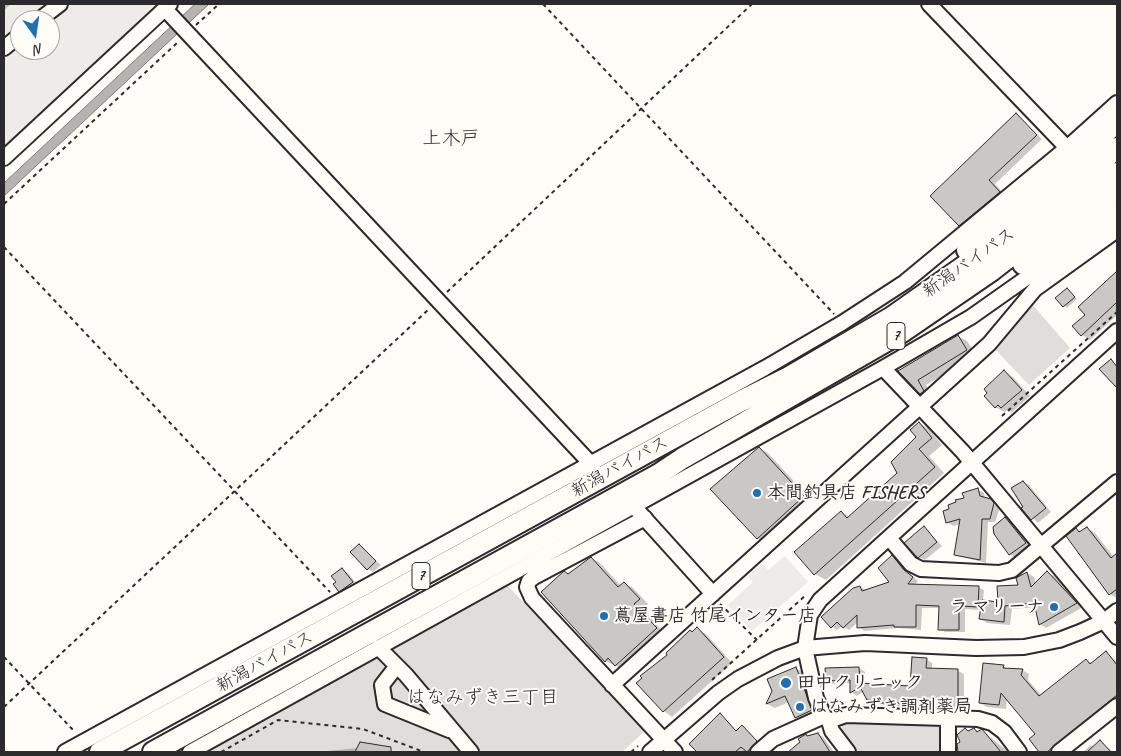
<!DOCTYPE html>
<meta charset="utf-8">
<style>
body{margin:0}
#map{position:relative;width:1121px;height:756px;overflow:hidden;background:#fdfcf7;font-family:Caveat,sans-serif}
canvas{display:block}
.frame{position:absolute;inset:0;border:5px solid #2b2b2b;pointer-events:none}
.north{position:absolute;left:10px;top:10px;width:50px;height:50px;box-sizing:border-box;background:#fdfcf7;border:1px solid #a9a8a5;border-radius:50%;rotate:166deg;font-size:14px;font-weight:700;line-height:20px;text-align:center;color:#2b2b2b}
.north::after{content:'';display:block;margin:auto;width:18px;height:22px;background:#1f6fb2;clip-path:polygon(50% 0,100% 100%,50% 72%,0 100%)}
</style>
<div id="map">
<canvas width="1121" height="756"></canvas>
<div class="frame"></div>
<div class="north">N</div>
</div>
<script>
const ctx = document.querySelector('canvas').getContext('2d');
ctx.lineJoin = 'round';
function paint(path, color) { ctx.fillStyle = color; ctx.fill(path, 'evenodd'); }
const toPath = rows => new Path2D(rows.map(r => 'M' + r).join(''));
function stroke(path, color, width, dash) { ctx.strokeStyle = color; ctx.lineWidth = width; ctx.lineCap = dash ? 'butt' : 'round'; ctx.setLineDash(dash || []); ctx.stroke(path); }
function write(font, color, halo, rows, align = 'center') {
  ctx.font = font + ' Caveat,"Klee One",sans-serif'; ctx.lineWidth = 4; ctx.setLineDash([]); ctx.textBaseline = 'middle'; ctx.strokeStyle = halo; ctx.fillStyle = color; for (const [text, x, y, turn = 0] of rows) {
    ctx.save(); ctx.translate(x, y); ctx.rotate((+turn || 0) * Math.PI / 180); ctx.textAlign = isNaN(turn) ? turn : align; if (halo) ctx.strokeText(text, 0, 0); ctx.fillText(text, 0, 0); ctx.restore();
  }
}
const built = toPath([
 [4,4,160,4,4,150],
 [20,20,50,20,50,50,20,50],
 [785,556,808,582,752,631,728,605,753,582,748,576,762,563,768,570]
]);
const green = toPath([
 [1031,303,1070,348,1029,385,994,348],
 [505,583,646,730,622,752,198,752],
 [846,715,948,718,948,752,848,752,838,740]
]);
const water = toPath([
 [195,4,209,4,4,196,4,183,195,4]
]);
const shadow = toPath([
 [4,4,11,4,4,10],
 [1016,115,1042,139,995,184,1006,196,966,229,960,225],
 [1117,273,1117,315,1090,340,1082,335,1087,315,1080,307],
 [1067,289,1077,299,1067,308,1057,298],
 [958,336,967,341,976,355,926,385,933,396,930,398,920,393,900,372],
 [1004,372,1013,377,1030,396,1011,413,1007,410,1005,412,995,407],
 [919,423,929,429,942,445,929,456,944,473,826,580,815,574,795,552,841,512,850,517,899,473,917,437],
 [759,448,768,453,813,502,766,544,757,538],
 [1024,482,1029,485,1051,512,1038,523,1023,508],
 [978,490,984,493,985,499,1000,508,995,522,988,522,986,563,955,555,961,524,953,526,947,522,951,510],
 [1006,518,1011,522,1031,546,1015,558,1010,554],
 [924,528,942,546,925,560,919,557],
 [1087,528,1095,533,1114,557,1117,554,1117,598,1110,594,1076,529,1081,533],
 [359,545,381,565,373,572,368,569],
 [892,556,918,581,915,585,978,587,984,590,983,601,1000,603,1019,586,1027,573,1034,577,1036,584,1047,573,1054,576,1083,607,1046,628,1040,624,1036,607,1012,609,1010,625,987,623,981,619,982,610,965,609,965,632,945,632,940,629,940,608,922,608,921,630,898,628,864,631,859,627,858,622,849,630,842,626,837,630,832,627,823,617,860,587,866,590,891,582],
 [591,558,600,563,621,586,624,583,633,588,648,604,643,609,665,634,625,670,605,661],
 [342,570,348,573,358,586,345,594,340,591,338,582],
 [697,629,706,634,732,663,672,717,664,711,693,633],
 [1106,653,1117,662,1117,706,1059,752,1041,752,1030,739,1036,734,1007,699,1006,709,987,707,980,703,1003,667,1008,670,1022,670,1029,674,1028,680,1041,695,1086,660,1093,664],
 [926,659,932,663,932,670,958,671,964,674,964,712,884,705,868,699,864,691,857,696,851,692,851,683,833,684,827,680,859,668,865,672,865,685,911,688],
 [796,668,804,673,819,715,804,722,796,717,789,702,775,708,767,704,773,691],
 [720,715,752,746,744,752,699,752,691,744],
 [966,729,969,731,974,729,979,732,982,731,1009,752,960,752,958,750],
 [818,734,824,738,834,752,790,752,806,735],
 [1100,742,1113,752,1083,752,1091,745,1094,747],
 [378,746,393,752,325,752,328,751]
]);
const building = toPath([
 [1016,113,1037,135,989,180,1000,192,959,226,930,196,1016,113],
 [1117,271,1117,302,1081,336,1072,326,1085,315,1078,307,1117,271],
 [1067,288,1075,297,1063,307,1055,298,1067,288],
 [958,335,967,350,918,380,924,391,920,394,898,371,958,335],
 [1111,359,1117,367,1117,388,1099,369,1111,359],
 [1004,370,1022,390,1001,408,998,405,995,408,984,396,987,393,984,389,1004,370],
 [919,422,932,438,919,449,935,467,814,575,794,552,841,511,847,518,897,473,891,462,916,437,910,430,919,422],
 [759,447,804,496,757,539,710,489,759,447],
 [1023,481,1046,508,1031,520,1021,508,1023,507,1011,488,1023,481],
 [978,488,980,496,991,499,994,503,990,519,982,519,980,560,954,555,960,519,946,523,943,511,949,509,948,505,956,502,955,500,964,498,962,493,978,488],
 [1005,517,1026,543,1009,555,994,534,993,527,1005,517],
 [924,526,937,542,918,558,904,543,924,526],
 [1087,527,1111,558,1117,553,1117,589,1109,595,1066,536,1076,528,1079,532,1087,527],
 [359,544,376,561,367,570,350,552,359,544],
 [892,555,904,570,913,577,908,584,979,586,978,607,959,606,959,630,938,630,939,606,916,605,916,627,894,627,894,625,857,628,857,615,843,628,837,622,831,628,821,617,853,588,860,586,862,591,889,582,878,568,892,555],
 [591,557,618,587,624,582,640,599,634,604,657,628,615,666,608,658,605,662,541,592,564,571,568,574,591,557],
 [342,568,353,582,339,592,333,584,336,582,331,576,342,568],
 [1047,571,1077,603,1039,625,1034,603,1005,606,1004,622,979,619,982,600,998,602,997,586,1018,585,1016,578,1027,572,1031,587,1047,571],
 [697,627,724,657,663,712,636,683,642,678,640,676,667,655,666,653,690,630,692,632,697,627],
 [1106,651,1117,665,1117,695,1047,752,1039,752,1029,739,1035,734,1001,693,999,705,979,703,983,663,1004,665,1003,668,1023,669,1021,675,1039,696,1086,659,1090,664,1106,651],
 [912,657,927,658,926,668,958,669,958,710,904,707,904,703,877,703,877,700,867,700,860,687,850,693,850,680,826,681,825,668,859,667,860,683,910,686,912,657],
 [796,667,812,710,795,718,785,696,766,704,772,691,767,679,796,667],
 [720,713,736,731,742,725,757,741,747,752,741,747,735,752,697,752,689,744,720,713],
 [965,728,968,731,974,728,977,732,982,729,1001,752,958,752,957,744,960,742,957,735,965,728],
 [818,733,830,752,788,752,800,742,798,739,806,734,807,736,818,733],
 [1100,740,1111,752,1087,752,1100,740],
 [360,742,391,747,391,752,355,752,360,742]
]);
const path = toPath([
 [543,4,834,314],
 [196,25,219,4],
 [4,204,178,42],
 [4,247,330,592],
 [447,292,752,4],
 [1002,416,1117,312],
 [720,604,757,640],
 [4,657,74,731],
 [712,680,807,594],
 [4,707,429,309],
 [221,752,278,720,363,729,424,752],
 [631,752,638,746]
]);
const minor = toPath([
 [929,4,1071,152],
 [165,9,593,466],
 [39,20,60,4],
 [4,48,20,35],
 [4,158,170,4],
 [883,368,963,452,1117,637],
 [638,511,713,594],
 [645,518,534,577,529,581,527,587,532,598,675,752],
 [889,538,911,564,921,569,999,573,1012,570,1117,482],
 [378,647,406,675,471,752],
 [396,667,382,685,385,704,449,730],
 [612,685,989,344,1035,289,1117,230],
 [948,718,948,752],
 [829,721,846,715,978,719,992,723,1004,732,1019,752],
 [65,752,765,368,842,323,905,282,1067,148,1117,103],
 [190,752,883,368,971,317,1117,214],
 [650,752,718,693,738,679,778,658,805,648,865,643,976,648,1024,647,1059,640,1080,632,1104,621,1117,611],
 [758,752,773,739,824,716],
 [848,752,832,731,829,721,824,716,816,698,805,648,810,615,820,600,1117,331],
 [1059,752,1117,706]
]);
const highway = toPath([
 [967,250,1037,194,1117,122],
 [1023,264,1117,194],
 [100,752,741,401,789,377,892,317,1024,224,1117,148],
 [153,752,659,474,683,458,902,332,991,271,1117,173]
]);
const markers = [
 [757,493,5,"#1f6fb2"],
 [1054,607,5,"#1f6fb2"],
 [604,616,5,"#1f6fb2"],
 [786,683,6,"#1f6fb2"],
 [800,707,5,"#1f6fb2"]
];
const shields = [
 [896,336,18],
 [421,576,18]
];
const shieldNames = [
 ["7",896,336],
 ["7",421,576]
];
const streetNames = [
 ["新潟バイパス",969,263,-35],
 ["新潟バイパス",620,467,-29],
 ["新潟バイパス",265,662,-29]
];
const poiNames = [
 ["本間釣具店 FISHERS",767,493],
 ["ラ マリーナ",1044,607,"right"],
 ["蔦屋書店 竹尾インター店",614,616],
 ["田中クリニック",797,683],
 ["はなみずき調剤薬局",810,707]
];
const neighbourhoodNames = [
 ["上木戸",451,139],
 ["はなみずき三丁目",483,698]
];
paint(built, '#edece8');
paint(green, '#dfdeda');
paint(water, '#b5b4b1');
stroke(water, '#7e7d7b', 1);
paint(shadow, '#0003');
paint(building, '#c9c8c4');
stroke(building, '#2b2b2b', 1);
stroke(minor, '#2b2b2b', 18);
stroke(highway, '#2b2b2b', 24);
stroke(path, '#2b2b2b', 2, [4, 4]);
stroke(minor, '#fdfcf7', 14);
stroke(highway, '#fdfcf7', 20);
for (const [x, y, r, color] of markers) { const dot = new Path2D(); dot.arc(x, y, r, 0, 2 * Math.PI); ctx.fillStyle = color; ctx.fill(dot); stroke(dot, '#fdfcf7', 2); }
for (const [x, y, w] of shields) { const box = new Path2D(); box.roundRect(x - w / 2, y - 13.5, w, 27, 4); ctx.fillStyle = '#fdfcf7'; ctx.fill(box); stroke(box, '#2b2b2b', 1); }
write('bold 16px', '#2b2b2b', null, shieldNames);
write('18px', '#2b2b2b', '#fdfcf7', streetNames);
write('bold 18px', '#2b2b2b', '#fdfcf7', poiNames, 'left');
write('19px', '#2b2b2b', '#fdfcf7', neighbourhoodNames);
</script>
